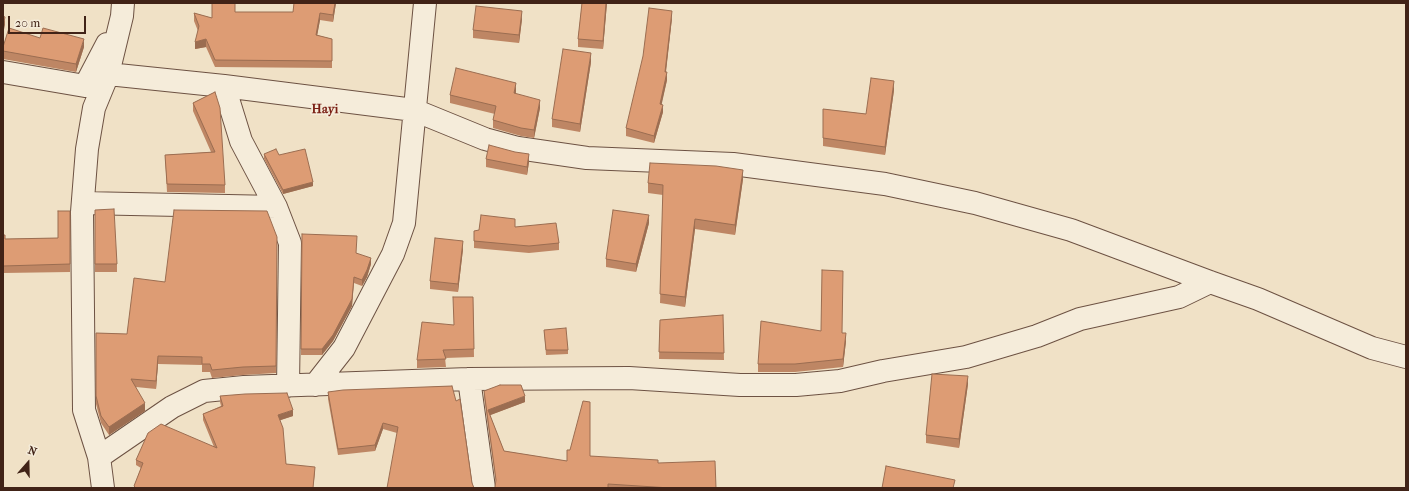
<!DOCTYPE html>
<style>
body{margin:0}
#map{position:relative;width:1409px;height:491px;overflow:hidden;background:#f0e1c6;font-family:"IM FELL French Canon",serif}
canvas{display:block}
.frame{position:absolute;inset:0;border:4px solid #412317;pointer-events:none}
.north{position:absolute;left:8px;top:443px;width:40px;height:40px;-webkit-text-stroke:3px #f5ecda;paint-order:stroke;rotate:20deg;font-size:11px;font-weight:700;line-height:16px;text-align:center;color:#412317}
.north::after{content:'';display:block;margin:auto;width:14px;height:18px;background:#412317;clip-path:polygon(50% 0,100% 100%,50% 72%,0 100%)}
.scale{position:absolute;left:8px;top:16px;width:78px;height:18px;box-sizing:border-box;border:2px solid #412317;border-top:0;padding-left:5px;font-size:12px;line-height:14px;white-space:nowrap;color:#412317;-webkit-text-stroke:3px #f5ecda;paint-order:stroke}
</style>
<div id="map">
<canvas width="1409" height="491"></canvas>
<div class="frame"></div>
<div class="north">N</div>
<div class="scale">20 m</div>
</div>
<script>
const ctx = document.querySelector('canvas').getContext('2d');
ctx.lineJoin = 'round';
const toPath = rows => new Path2D(rows.map(r => 'M' + r).join(''));
function stroke(path, color, width, dash) { ctx.strokeStyle = color; ctx.lineWidth = width; ctx.lineCap = dash ? 'butt' : 'round'; ctx.setLineDash(dash || []); ctx.stroke(path); }
function paint(path, color) { ctx.fillStyle = color; ctx.fill(path, 'evenodd'); }
function write(font, color, halo, rows, align = 'center') {
  ctx.font = font + ' "IM FELL French Canon",serif'; ctx.lineWidth = 3.5; ctx.setLineDash([]); ctx.textBaseline = 'middle'; ctx.strokeStyle = halo; ctx.fillStyle = color; for (const [text, x, y, turn = 0] of rows) {
    ctx.save(); ctx.translate(x, y); ctx.rotate((+turn || 0) * Math.PI / 180); ctx.textAlign = isNaN(turn) ? turn : align; if (halo) ctx.strokeText(text, 0, 0); ctx.fillText(text, 0, 0); ctx.restore();
  }
}
const minor = toPath([
 [3,72,85,86,107,44],
 [108,74,224,86,414,110,485,139,518,148,587,158,733,164,885,184,975,203,1071,230,1210,282,1258,299,1372,348,1406,357],
 [224,86,241,141,276,207,290,243,288,386],
 [83,203,276,207],
 [469,379,484,488],
 [315,385,344,348,393,254,404,223,425,3],
 [99,457,172,407,204,391,244,387,469,379,629,378,740,385,796,385,840,381,883,371,966,357,1037,336,1080,319,1179,297,1210,282],
 [103,488,99,457,84,410,82,212,87,149,94,108,108,74,122,16,123,3]
]);
const wall = toPath([
 [294,3,336,3,333,22,320,20,317,35,332,39,332,68,215,67,206,47,195,49,198,31,194,21,194,13,212,18,235,12,293,12],
 [582,3,607,3,603,49,578,47,578,39],
 [672,18,666,72,667,80,661,105,663,112,654,143,626,136,626,128],
 [522,19,519,43,473,38,473,30],
 [40,38,84,47,76,72,3,59,3,47],
 [591,62,580,132,552,127,552,119],
 [894,90,885,155,823,146,823,109,866,114],
 [516,91,516,94,540,108,534,138,521,136,493,128,493,120,495,114,450,103,450,95],
 [215,92,225,185,225,193,167,192,165,155,211,152,193,111,193,103],
 [264,154,279,155,313,186,283,194,264,159],
 [486,159,529,162,527,175,486,167],
 [743,179,735,235,695,229,685,307,660,303,663,195,648,193,648,183],
 [95,210,117,264,117,272,95,272],
 [70,211,70,272,3,273,3,235,5,239,58,238],
 [649,223,636,272,606,267,606,259],
 [515,227,559,243,559,250,529,253,474,248,474,231],
 [302,234,356,253,371,264,367,277,362,286,354,283,352,306,333,341,322,355,301,355],
 [277,237,276,373,243,375,212,378,210,372,202,372,202,365,158,364,156,389,136,387,145,411,109,435,101,423,96,404,96,333,127,334,165,282],
 [463,249,458,292,430,289,430,281],
 [473,297,474,357,445,358,446,367,417,368,417,360,454,325],
 [723,315,724,360,659,359,660,320],
 [544,330,568,350,568,354,546,355],
 [821,331,842,333,846,341,843,367,795,372,758,372,758,364],
 [968,384,959,448,926,443,926,435],
 [452,386,397,433,383,429,375,451,338,455,328,399,328,392],
 [484,391,525,402,490,415,504,451,567,461,590,456,658,463,716,488,494,488,495,487,496,483,484,397],
 [220,396,293,416,280,420,286,464,315,473,313,488,134,488,134,486,141,468,136,465,136,460,214,447,203,420,203,414,221,406,220,402]
]);
const shadedWall = toPath([
 [335,3,336,3,333,22,333,15],
 [606,3,607,3,603,49,603,41],
 [522,11,522,19,519,43,519,35],
 [672,11,672,18,665,79,665,72],
 [320,13,320,20,316,42,316,35],
 [5,17,5,25,3,34,3,26],
 [84,39,84,47,76,72,76,64],
 [206,39,206,47,195,49,195,42],
 [591,53,591,62,580,132,580,124],
 [667,72,667,80,660,112,660,104],
 [894,81,894,90,885,155,885,147],
 [516,83,516,91,514,101,514,93],
 [540,100,540,108,534,138,534,130],
 [663,105,663,112,654,143,654,136],
 [529,154,529,162,527,175,527,167],
 [743,170,743,179,735,235,735,225],
 [313,182,313,186,283,194,283,190],
 [649,215,649,223,636,272,636,264],
 [695,219,695,229,685,307,685,297],
 [463,241,463,249,458,292,458,284],
 [371,258,371,264,367,277,362,286,362,280],
 [354,277,352,306,333,341,322,355,322,349],
 [846,333,846,341,843,367,843,359],
 [158,356,158,364,156,389,156,381],
 [968,376,968,384,959,448,959,439],
 [525,396,525,402,488,416,488,410],
 [145,403,145,411,109,435,109,427],
 [293,410,293,416,278,421,278,415],
 [383,423,383,429,375,451,375,445]
]);
const building = toPath([
 [212,3,235,3,235,12,293,12,294,3,335,3,333,15,320,13,316,35,332,39,332,61,215,60,206,39,195,42,199,26,194,13,212,18,212,3],
 [582,3,606,3,603,41,578,39,582,3],
 [476,6,522,11,519,35,473,30,476,6],
 [649,8,672,11,665,72,667,72,660,104,663,105,654,136,626,128,643,56,649,8],
 [3,16,5,17,3,26,3,16],
 [9,28,40,38,43,28,84,39,76,64,3,51,3,47,9,28],
 [563,49,591,53,580,124,552,119,563,49],
 [456,68,516,83,514,93,540,100,534,130,521,128,493,120,496,106,450,95,456,68],
 [871,78,894,81,885,147,823,138,823,109,866,114,871,78],
 [215,92,220,108,225,185,167,184,165,155,215,152,193,103,215,92],
 [489,145,515,152,529,154,527,167,486,159,489,145],
 [276,149,279,155,305,149,313,182,283,190,264,154,276,149],
 [650,163,716,166,743,170,735,225,695,219,685,297,660,294,663,185,648,183,650,163],
 [114,209,117,264,95,264,95,210,114,209],
 [174,210,267,211,277,237,276,366,243,367,212,370,210,364,202,364,202,357,158,356,156,381,131,379,145,403,109,427,101,416,96,396,96,333,127,334,134,278,165,282,174,210],
 [613,210,649,215,636,264,606,259,613,210],
 [58,211,70,211,70,264,3,266,3,235,5,235,5,239,58,238,58,211],
 [481,215,515,219,515,227,556,223,559,243,529,246,474,241,474,231,479,230,481,215],
 [302,234,357,236,356,253,371,258,367,270,362,280,354,277,352,299,333,335,322,349,301,349,302,234],
 [435,238,463,241,458,284,430,281,435,238],
 [822,270,843,271,842,333,846,333,843,359,795,364,758,364,761,321,821,331,822,270],
 [453,297,473,297,474,349,443,350,446,359,417,360,422,322,454,325,453,297],
 [723,315,724,353,659,352,660,320,723,315],
 [566,328,568,350,546,350,544,330,566,328],
 [932,374,968,376,959,439,926,435,932,374],
 [500,385,521,385,525,396,488,410,504,451,567,461,567,450,570,450,583,401,590,402,590,456,658,460,658,463,715,461,716,488,670,488,608,484,608,488,494,488,495,487,496,480,484,391,500,385],
 [452,386,456,401,460,399,472,483,474,488,387,488,398,427,383,423,375,445,338,449,328,392,343,390,452,386],
 [287,393,293,410,278,415,283,428,286,464,315,467,313,488,135,488,135,487,134,486,143,463,136,460,148,433,161,424,217,448,203,414,223,406,220,396,245,394,287,393],
 [886,466,955,480,953,488,882,488,886,466]
]);
const quarterNames = [
 ["Hayi",325,110]
];
stroke(minor, '#6d5243', 24);
stroke(minor, '#f5ecda', 22);
paint(wall, '#be8664');
paint(shadedWall, '#9b6d51');
paint(building, '#dd9c74');
stroke(building, '#9b6d51', 1);
write('bold 13px', '#7a1f14', '#f5ecda', quarterNames);
</script>
